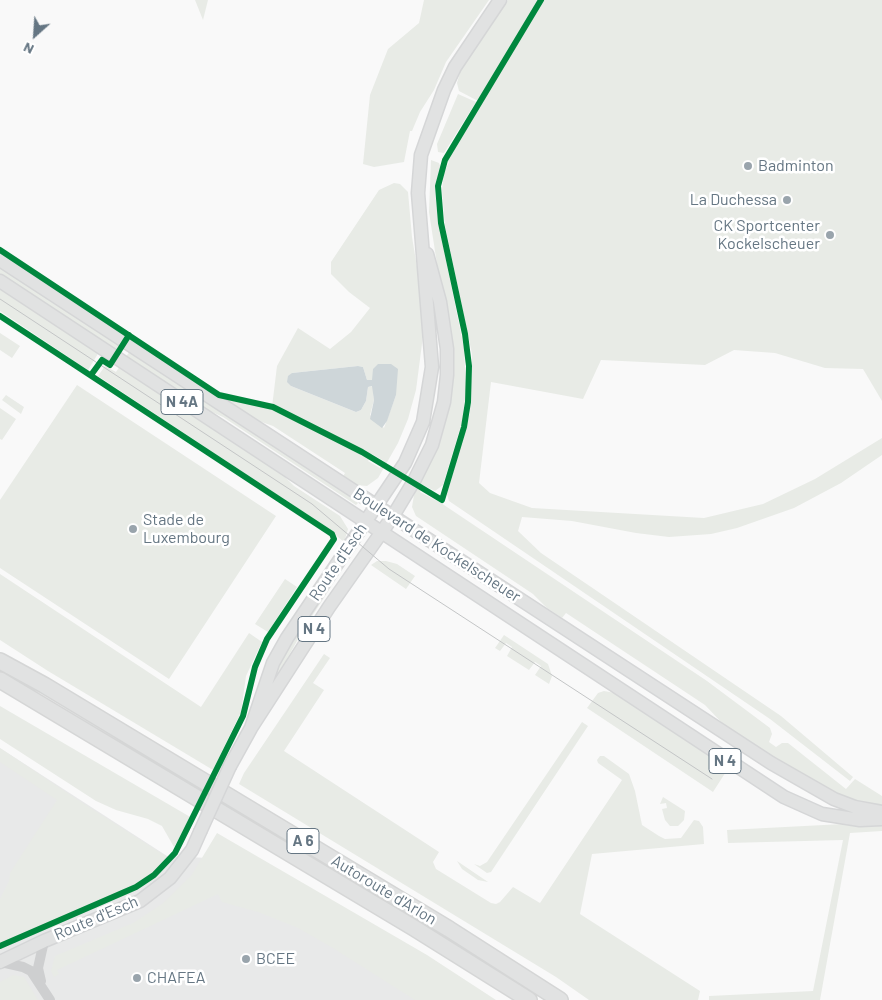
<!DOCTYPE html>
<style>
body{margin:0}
#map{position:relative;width:882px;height:1000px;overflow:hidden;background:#f9f9f9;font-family:Barlow,sans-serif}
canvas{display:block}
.north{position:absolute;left:10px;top:10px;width:50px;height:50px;-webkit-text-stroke:4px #fff;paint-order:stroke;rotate:206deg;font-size:14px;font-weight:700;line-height:20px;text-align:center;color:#657683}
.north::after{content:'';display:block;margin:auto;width:18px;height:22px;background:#657683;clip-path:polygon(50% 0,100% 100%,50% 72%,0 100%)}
</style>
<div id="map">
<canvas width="882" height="1000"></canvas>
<div class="north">N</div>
</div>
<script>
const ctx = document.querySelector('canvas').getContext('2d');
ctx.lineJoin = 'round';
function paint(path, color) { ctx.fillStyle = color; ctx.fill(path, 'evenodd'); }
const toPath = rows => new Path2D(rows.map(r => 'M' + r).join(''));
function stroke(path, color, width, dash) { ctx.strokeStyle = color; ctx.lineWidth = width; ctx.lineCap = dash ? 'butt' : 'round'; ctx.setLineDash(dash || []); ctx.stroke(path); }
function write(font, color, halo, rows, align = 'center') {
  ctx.font = font + ' Barlow,sans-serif'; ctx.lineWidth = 5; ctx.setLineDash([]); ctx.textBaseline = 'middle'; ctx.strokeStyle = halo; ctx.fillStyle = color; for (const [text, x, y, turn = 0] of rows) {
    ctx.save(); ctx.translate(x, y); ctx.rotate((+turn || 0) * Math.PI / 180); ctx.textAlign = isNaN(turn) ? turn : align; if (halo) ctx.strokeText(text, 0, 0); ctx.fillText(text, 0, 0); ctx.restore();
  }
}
const built = toPath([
 [0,748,167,856,208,858,467,1000,0,1000]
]);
const green = toPath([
 [195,0,208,0,203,20],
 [424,0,489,0,446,62,434,90,420,112,412,131,410,131,404,162,374,167,363,164,370,95,388,49,419,23],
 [508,0,882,0,882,401,863,369,825,368,775,353,734,350,705,365,601,360,583,399,491,382,479,483,490,493,532,508,704,518,763,504,815,479,882,438,882,455,841,483,794,508,737,528,711,534,669,537,636,533,572,521,522,517,518,531,541,553,781,716,853,777,850,781,770,719,449,501,447,494,470,413,472,354,445,226,442,190,444,173,449,162,445,160,480,102,459,91,457,83,461,69],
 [458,94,476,102,444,153,438,152,437,144],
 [431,160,439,163,440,166,435,191,438,221,464,348,466,390,462,422,443,485,435,491,423,485,420,492,441,503,707,681,770,728,772,734,769,742,776,747,782,743,788,743,846,789,855,779,882,796,882,808,870,807,813,783,723,724,705,705,566,613,562,618,547,608,533,594,416,516,412,507,414,495,440,439,446,323,429,212],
 [394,183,400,184,408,192,412,237,424,309,423,336,416,390,408,419,398,443,378,478,367,486,356,485,342,478,345,473,273,426,256,420,219,398,219,395,272,407,277,366,298,328,330,349,351,332,370,308,349,292,331,274,331,262,379,190],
 [358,366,363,367,367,380,372,380,396,395,384,428,370,415,374,400,373,386,368,387,366,401,361,410,356,412,291,386,292,373],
 [372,454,384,461,380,468,368,461],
 [0,265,120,344,115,351,0,275],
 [0,287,99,352,88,370,0,311],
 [0,333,20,346,12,358,0,350],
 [130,351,348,495,358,503,356,505,223,417,201,407,125,358],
 [105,366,116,372,120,366,277,469,294,486,340,516,348,529,344,542,326,527,98,376],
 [77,385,276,516,169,679,0,568,0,500],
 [6,395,24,407,21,414,2,400],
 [0,408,16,419,2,440,0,439],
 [377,561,386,561,397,564,415,576,406,589,371,565],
 [340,568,342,570,303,630,276,679,273,678,282,658],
 [0,574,201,707,249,633,262,642,246,676,241,712,213,770,48,671,0,640],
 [285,579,297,587,268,632,255,624],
 [504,635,548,664,552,676,549,684,535,675,541,666,535,662,529,670,507,656,512,647,506,643,500,651,495,648],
 [324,654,330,658,313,683,324,690,284,751,439,852,433,862,436,869,491,903,496,904,500,902,513,887,540,903,622,780,598,763,597,760,600,756,604,756,629,774,635,791,642,825,659,836,665,839,681,838,694,820,699,821,703,827,704,844,592,854,580,914,700,991,698,1000,589,1000,556,977,239,784,244,773],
 [604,691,615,693,729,767,713,792,587,708,598,693],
 [0,706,192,818,174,847,162,826,148,819,116,810,96,801,0,739],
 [582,722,588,726,491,872,487,873,474,864,480,866,487,862],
 [0,748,78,800,167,857,152,873,135,884,0,944,0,899,9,881,10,873,57,800,0,762],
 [663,797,685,811,684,820,678,826,670,826,665,820,662,809,667,808,666,803,660,804],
 [882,822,882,831,850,833,820,1000,709,1000,709,996,813,991,843,840,728,843,727,830],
 [217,833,427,955,496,1000,415,1000,333,948,298,928,258,912,222,902,218,894,57,970,59,974,54,977,51,971,55,956,133,923,162,904,191,876],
 [457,861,488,882,478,880,462,869],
 [13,975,24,977,38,1000,0,1000,0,982]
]);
const water = toPath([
 [378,364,391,364,398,369,396,395,387,421,382,428,370,419,374,400,372,386,368,387,366,401,361,410,356,412,291,386,287,382,288,376,292,373,358,366,363,367,367,380,372,380,373,369]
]);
const minor = toPath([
 [0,962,23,967,31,971,50,1000],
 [41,981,38,968,44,941]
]);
const major = toPath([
 [0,260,771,763,834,799,855,807,882,812],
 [0,281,784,797,822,814,860,820,882,819],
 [251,728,273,663,287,638,405,463,423,422,432,367,418,193,421,155,444,90,455,67,500,0],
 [230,766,251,728,329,607,393,516,414,481,432,445,444,402,447,375,447,349,440,302,427,254],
 [0,962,44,941,140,901,170,878,192,850,200,832]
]);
const highway = toPath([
 [0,661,44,685,449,929,560,1000],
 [0,680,414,928,529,1000]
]);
const tram = toPath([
 [0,299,312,504,389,569,712,779]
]);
const majorBridge = toPath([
 [200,832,230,766]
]);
const cycleway = toPath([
 [0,250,219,395,273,407,362,452,442,500,464,427,468,402,469,366,465,334,441,223,438,186,445,160,541,0],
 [0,316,332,534,334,539,267,639,255,667,243,716,175,853,154,875,136,887,0,946],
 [91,375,102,360,110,365,129,335]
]);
const markers = [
 [748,166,5,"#99a4ac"],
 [787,200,5,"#99a4ac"],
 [830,235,5,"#99a4ac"],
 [133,529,5,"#99a4ac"],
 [246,959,5,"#99a4ac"],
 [137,978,5,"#99a4ac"]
];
const shields = [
 [182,402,42],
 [314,629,32],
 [725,761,32],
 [303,841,32]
];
const shieldNames = [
 ["N 4A",182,402],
 ["N 4",314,629],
 ["N 4",725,761],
 ["A 6",303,841]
];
const poiNames = [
 ["Badminton",758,166],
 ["La Duchessa",777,200,"right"],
 ["CK Sportcenter",820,226,"right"],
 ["Kockelscheuer",820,244,"right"],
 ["Stade de",143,520],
 ["Luxembourg",143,538],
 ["BCEE",256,959],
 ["CHAFEA",147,978]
];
const streetNames = [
 ["Boulevard de Kockelscheuer",437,545,33],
 ["Route d'Esch",338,562,-56],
 ["Autoroute d'Arlon",384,890,31],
 ["Route d'Esch",96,918,-23]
];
paint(built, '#e8e9e9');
paint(green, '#e8ebe6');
paint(water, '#ced6d9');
stroke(major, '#d5d6d7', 15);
stroke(highway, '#d5d6d6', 18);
stroke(minor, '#cecfd0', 10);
stroke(major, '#e1e2e2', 12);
stroke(highway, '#e1e2e2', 15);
stroke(tram, '#c3c5c6', 1);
stroke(majorBridge, '#d5d6d7', 15, []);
stroke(majorBridge, '#e1e2e2', 12);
stroke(cycleway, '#00873e', 6);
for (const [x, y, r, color] of markers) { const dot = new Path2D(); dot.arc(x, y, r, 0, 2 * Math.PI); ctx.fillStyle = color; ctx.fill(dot); stroke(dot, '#fff', 2); }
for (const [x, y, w] of shields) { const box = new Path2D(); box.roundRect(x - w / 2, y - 12.5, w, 25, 4); ctx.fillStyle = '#fff'; ctx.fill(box); stroke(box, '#657683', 1); }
write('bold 15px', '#657683', null, shieldNames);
write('16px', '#657683', '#fff', poiNames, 'left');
write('16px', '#657683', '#fff', streetNames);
</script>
